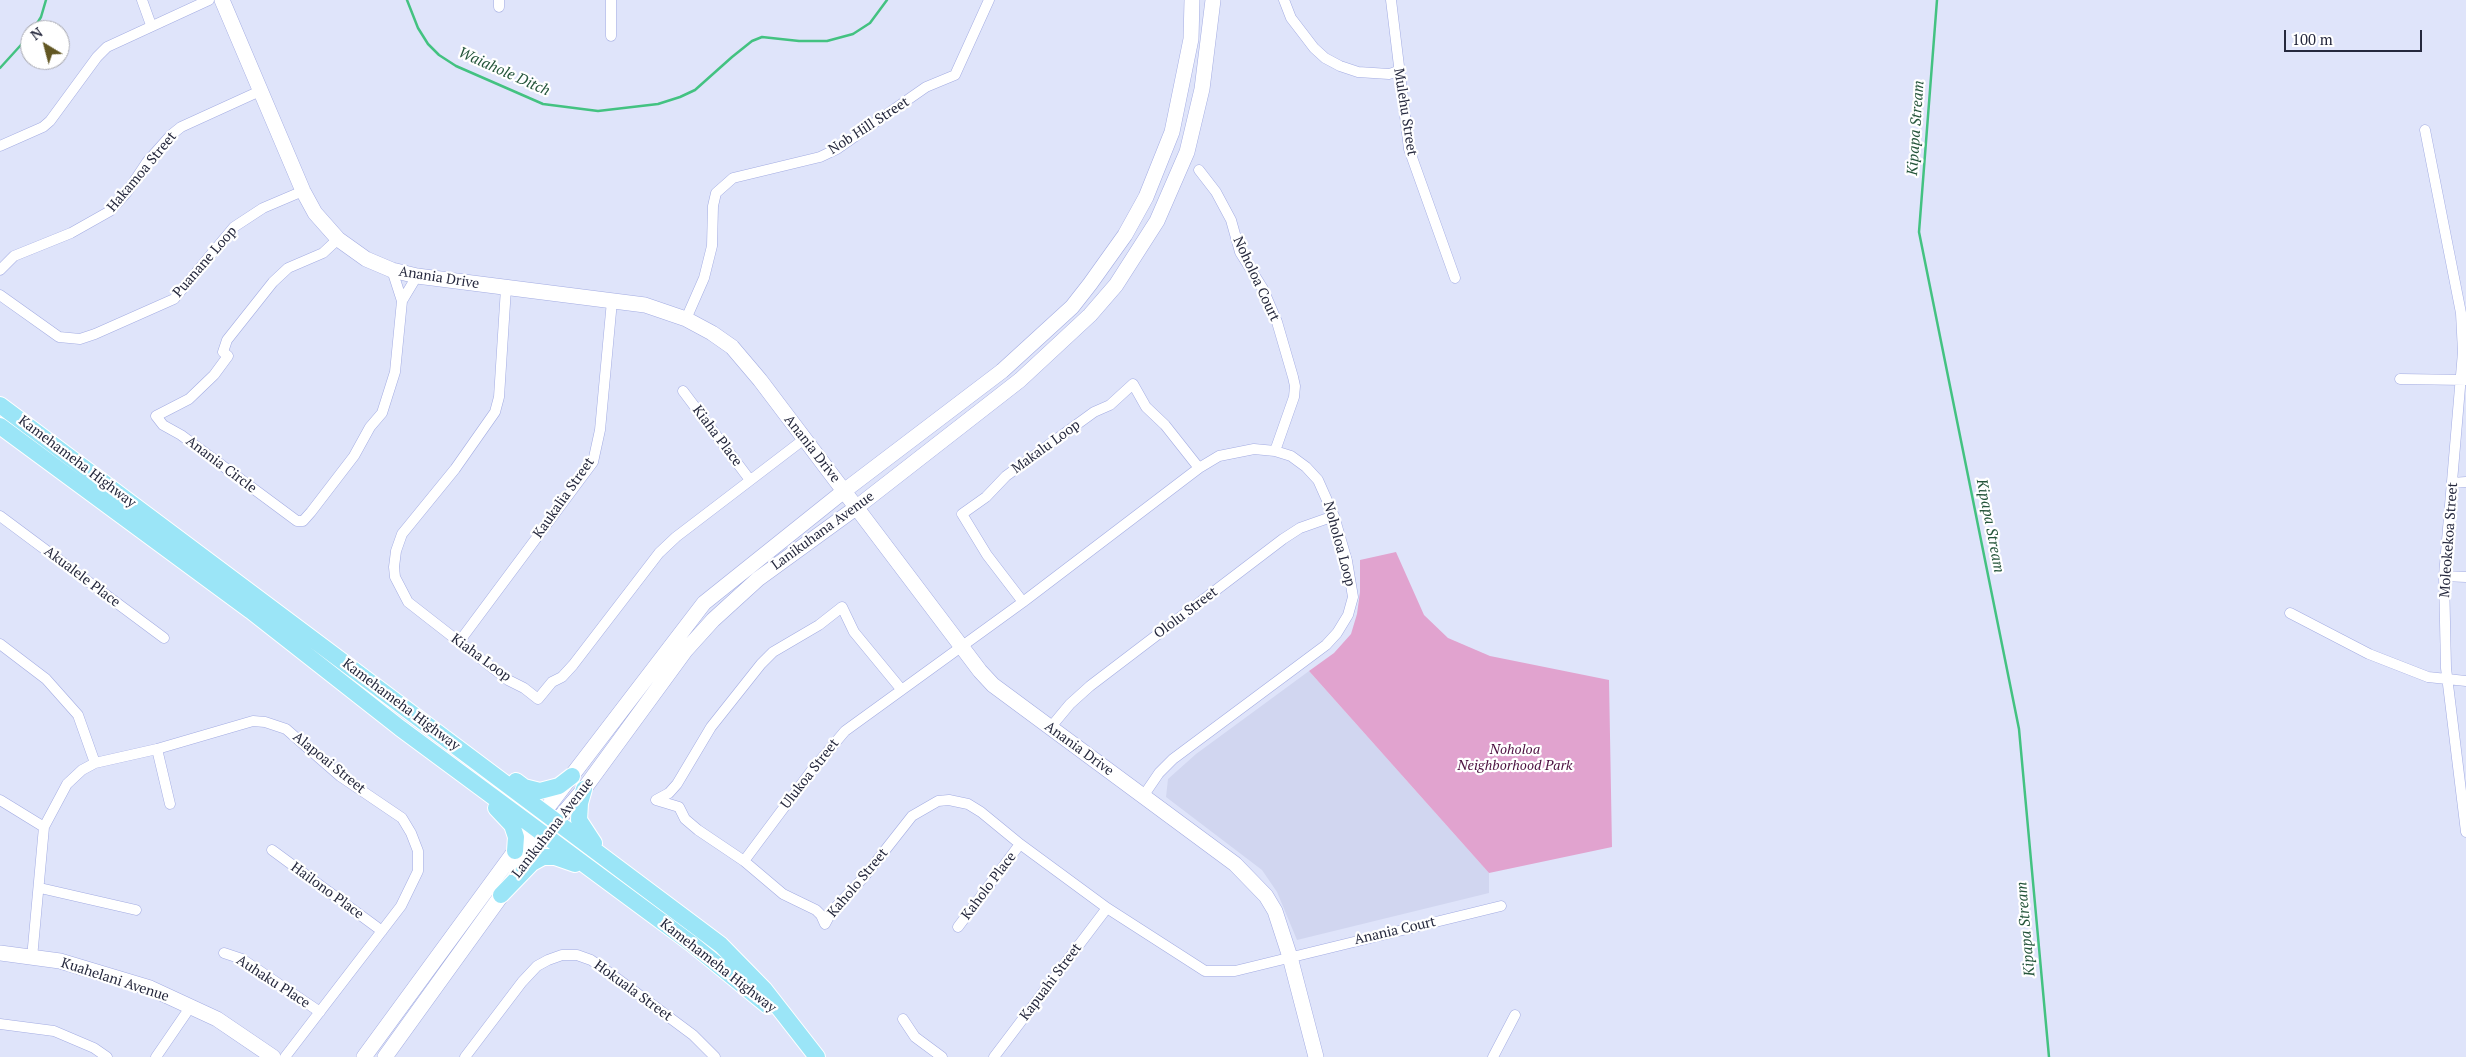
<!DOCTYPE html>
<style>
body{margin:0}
#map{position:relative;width:2466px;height:1057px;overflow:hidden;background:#dfe4fa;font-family:"PT Serif",serif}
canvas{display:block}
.north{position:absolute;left:20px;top:20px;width:50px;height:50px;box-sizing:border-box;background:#fff;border:1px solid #a8a9b1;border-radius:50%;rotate:323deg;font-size:14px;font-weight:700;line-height:20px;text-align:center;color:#25283d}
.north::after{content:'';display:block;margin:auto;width:18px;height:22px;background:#625723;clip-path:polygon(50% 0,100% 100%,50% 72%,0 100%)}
.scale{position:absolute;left:2284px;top:30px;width:138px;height:22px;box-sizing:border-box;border:2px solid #25283d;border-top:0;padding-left:6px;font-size:15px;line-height:18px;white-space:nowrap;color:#25283d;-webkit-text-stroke:4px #fff;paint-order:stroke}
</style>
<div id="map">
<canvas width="2466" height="1057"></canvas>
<div class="north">N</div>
<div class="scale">100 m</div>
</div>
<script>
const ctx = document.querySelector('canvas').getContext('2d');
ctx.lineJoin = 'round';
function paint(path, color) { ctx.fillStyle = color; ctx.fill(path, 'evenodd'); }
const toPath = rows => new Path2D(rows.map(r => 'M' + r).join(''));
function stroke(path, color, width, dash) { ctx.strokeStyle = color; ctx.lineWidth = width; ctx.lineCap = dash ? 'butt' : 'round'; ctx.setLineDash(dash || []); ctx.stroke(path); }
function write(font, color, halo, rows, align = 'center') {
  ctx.font = font + ' "PT Serif",serif'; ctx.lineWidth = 4.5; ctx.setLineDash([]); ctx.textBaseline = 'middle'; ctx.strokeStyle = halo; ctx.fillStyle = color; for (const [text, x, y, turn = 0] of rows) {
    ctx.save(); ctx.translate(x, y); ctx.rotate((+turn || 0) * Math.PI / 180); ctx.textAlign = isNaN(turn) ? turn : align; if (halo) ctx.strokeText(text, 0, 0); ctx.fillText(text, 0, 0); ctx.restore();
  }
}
const built = toPath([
 [1309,671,1489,873,1489,893,1297,940,1277,892,1262,870,1166,797,1168,779,1196,754]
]);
const green = toPath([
 [1396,552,1424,615,1448,638,1490,656,1609,680,1612,847,1489,873,1309,671,1334,653,1351,634,1357,614,1360,592,1360,560]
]);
const stream = toPath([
 [407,0,418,28,428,44,439,55,456,66,543,104,598,111,658,104,680,97,695,90,732,57,752,41,762,37,799,41,827,41,853,34,870,23,887,0],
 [1937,0,1919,232,2019,729,2049,1057],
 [33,30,41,17,46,0],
 [0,68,30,35]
]);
const street = toPath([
 [142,0,151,25],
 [1284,0,1291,18,1301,31,1314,48,1325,58,1340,66,1358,72,1389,74,1399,71],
 [1391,0,1409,149,1455,278],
 [499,7,499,0],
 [611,36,611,0],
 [2425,130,2461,313,2463,352,2444,576,2446,668,2466,832],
 [0,146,43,127,50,121,97,57,107,47,209,0],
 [1199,170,1216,192,1231,220,1240,252,1263,289,1277,322,1293,377,1295,386,1294,397,1275,451],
 [338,239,323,253,288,268,273,282,227,340,223,352,228,356,214,375,189,399,156,416,163,425,181,435,297,521,303,521,311,512,354,456,370,427,382,413,395,372,402,301,417,276],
 [0,270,14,256,71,233,110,211,127,192,147,162,171,135,181,127,260,91],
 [392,270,402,301],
 [506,288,499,397,495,412,455,469,402,534,396,551,394,567,395,577,408,602,508,680,524,688,538,699,552,682,562,677,573,665,659,553,676,537,803,440],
 [0,295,59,337,80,339,95,334,174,299,234,227,263,208,303,191],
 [686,319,704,278,712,246,713,206,716,193,733,178,820,157,837,149,926,87,955,75,989,0],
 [2400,379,2466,380],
 [683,391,750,480],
 [2452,483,2466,482],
 [0,516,164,638],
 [2444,576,2466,577],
 [1023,602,987,555,962,514,986,497,1006,476,1094,412,1110,405,1133,384,1146,407,1165,425,1199,468],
 [2290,613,2369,654,2428,677,2466,681],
 [459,642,593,462,600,430,612,301],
 [0,644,46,679,78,715,95,763],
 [901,689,854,632,842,607,819,625,773,652,761,664,711,727,677,784,669,793,656,800,679,807,685,819,698,830,744,861,783,894,816,910,821,915,825,924,832,911,864,877,912,816,938,801,949,800,968,804,981,812,1020,844,1107,908,1205,971,1235,971,1501,906],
 [1050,728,1070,704,1090,686,1283,539,1300,528,1334,516],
 [157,749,170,804],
 [0,800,44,827],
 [272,850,382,931],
 [744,861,812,770,845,731,1023,602,1199,468,1219,456,1254,449,1275,451,1291,456,1306,467,1318,480,1334,516,1347,561,1353,597,1348,615,1337,633,1326,645,1173,759,1159,773,1144,795],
 [40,888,136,910],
 [958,927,1020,844],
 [224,953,242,959,320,1012],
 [32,958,44,827,67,784,82,770,95,763,157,749,253,721,265,722,286,729,340,776,402,818,411,833,418,851,418,871,401,906,285,1057],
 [903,1019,915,1037,942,1057],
 [0,1024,54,1031,94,1048,107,1057],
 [156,1057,191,1006],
 [465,1057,522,982,537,966,548,960,562,955,577,955,591,960,607,971,693,1035,715,1057],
 [994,1057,1107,908],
 [1493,1057,1515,1015]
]);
const secondary = toPath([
 [222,0,303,191,315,213,338,239,366,259,392,270,417,276,645,305,686,319,712,333,732,347,760,380,980,671,993,685,1235,864,1266,896,1275,911,1290,957,1316,1057],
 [0,953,60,961,150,988,217,1019,273,1057],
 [364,1057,534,825,704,603,844,491,1002,371,1072,307,1090,284,1125,235,1146,197,1172,132,1191,39,1192,0],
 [385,1057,545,835,584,789,685,651,713,620,758,579,857,507,1020,380,1090,315,1116,285,1157,221,1187,152,1202,89,1213,0]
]);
const primary = toPath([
 [0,405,721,945,764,989,817,1057],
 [0,426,251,611,400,728,692,944,768,1006],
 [516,781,524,787,540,791,559,786,572,776],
 [584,789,580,803,579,820,594,843],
 [496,808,512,825,516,837,515,851],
 [501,895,532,863,543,857,555,857,575,864]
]);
const streetNames = [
 ["Mulehu Street",1405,112,81],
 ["Nob Hill Street",869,126,-33],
 ["Hakamoa Street",142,172,-50],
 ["Puanane Loop",205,262,-49],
 ["Anania Drive",439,278,9],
 ["Noholoa Court",1256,279,65],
 ["Kiaha Place",717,436,53],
 ["Makalu Loop",1046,447,-36],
 ["Anania Drive",812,449,52],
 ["Kamehameha Highway",77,462,37],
 ["Anania Circle",221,465,37],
 ["Kaukalia Street",564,498,-55],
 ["Lanikuhana Avenue",823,531,-36],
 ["Moleokekoa Street",2449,540,-86],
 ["Noholoa Loop",1339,544,75],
 ["Akualele Place",82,577,37],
 ["Ololu Street",1186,613,-37],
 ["Kiaha Loop",481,658,36],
 ["Kamehameha Highway",401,705,37],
 ["Anania Drive",1079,749,36],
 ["Alapoai Street",329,763,39],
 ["Ulukoa Street",810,774,-52],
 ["Lanikuhana Avenue",553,828,-52],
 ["Kaholo Street",858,883,-50],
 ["Kaholo Place",989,886,-53],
 ["Hailono Place",327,891,36],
 ["Anania Court",1395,931,-13],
 ["Kamehameha Highway",718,966,38],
 ["Kuahelani Avenue",115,980,18],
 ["Auhaku Place",273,982,33],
 ["Kapuahi Street",1051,982,-53],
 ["Hokuala Street",633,991,36]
];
const parkNames = [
 ["Noholoa",1515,750],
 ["Neighborhood Park",1515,766]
];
const waterNames = [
 ["Waiahole Ditch",504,72,24],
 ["Kipapa Stream",1916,128,-86],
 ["Kipapa Stream",1990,526,79],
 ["Kipapa Stream",2026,929,-95]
];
paint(built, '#d1d6f0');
paint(green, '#e1a3cf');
stroke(stream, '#43c281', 2.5);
stroke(street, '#a3ace2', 11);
stroke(secondary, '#a3ace2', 16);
stroke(primary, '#fff', 18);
stroke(street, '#fff', 10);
stroke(secondary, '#fff', 15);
stroke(primary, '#9be5f7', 16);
write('14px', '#25283d', '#fff', streetNames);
write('italic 14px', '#4b0f3f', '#fff', parkNames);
write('italic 15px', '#235439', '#fff', waterNames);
</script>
